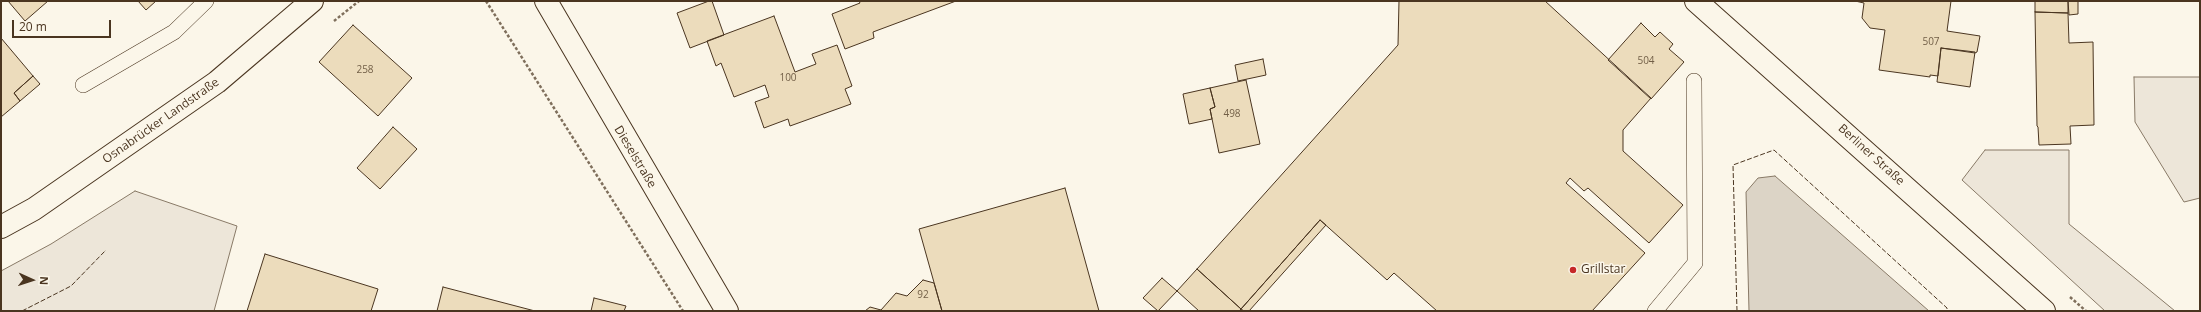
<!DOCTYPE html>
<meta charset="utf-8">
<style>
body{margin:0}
#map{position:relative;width:2201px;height:312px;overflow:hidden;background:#fbf6e9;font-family:"Open Sans",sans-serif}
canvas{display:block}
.frame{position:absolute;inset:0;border:2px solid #4a3520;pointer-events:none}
.north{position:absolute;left:12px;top:260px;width:40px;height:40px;-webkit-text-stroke:3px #fbf6e9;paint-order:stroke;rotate:93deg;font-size:11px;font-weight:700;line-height:16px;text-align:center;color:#4a3520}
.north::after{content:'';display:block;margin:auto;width:14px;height:18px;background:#4a3520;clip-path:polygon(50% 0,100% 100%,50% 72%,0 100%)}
.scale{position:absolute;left:12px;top:20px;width:99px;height:18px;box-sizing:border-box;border:2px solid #4a3520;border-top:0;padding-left:5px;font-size:12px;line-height:14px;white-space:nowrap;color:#4a3520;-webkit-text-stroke:3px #fbf6e9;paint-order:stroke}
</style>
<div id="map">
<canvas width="2201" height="312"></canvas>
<div class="frame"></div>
<div class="north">N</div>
<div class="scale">20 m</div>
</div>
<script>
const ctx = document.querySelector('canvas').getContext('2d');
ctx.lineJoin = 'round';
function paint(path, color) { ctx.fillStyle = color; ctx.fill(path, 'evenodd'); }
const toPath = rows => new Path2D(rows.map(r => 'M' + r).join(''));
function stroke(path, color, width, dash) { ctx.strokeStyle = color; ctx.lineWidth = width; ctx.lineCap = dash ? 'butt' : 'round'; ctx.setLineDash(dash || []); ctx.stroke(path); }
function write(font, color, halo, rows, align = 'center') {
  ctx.font = font + ' "Open Sans",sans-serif'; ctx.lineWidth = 3; ctx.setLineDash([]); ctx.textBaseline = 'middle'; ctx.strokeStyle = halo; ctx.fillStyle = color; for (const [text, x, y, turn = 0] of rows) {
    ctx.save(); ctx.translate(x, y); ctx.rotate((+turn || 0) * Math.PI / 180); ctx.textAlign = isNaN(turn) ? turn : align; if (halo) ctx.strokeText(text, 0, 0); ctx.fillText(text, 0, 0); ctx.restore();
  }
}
const green = toPath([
 [2134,77,2200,77,2200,198,2184,202,2135,122,2134,77],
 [1985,150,2069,150,2069,224,2175,311,2105,311,1962,180,1985,150],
 [135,191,237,226,214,311,1,311,1,271,51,244,135,191]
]);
const water = toPath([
 [1775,176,1929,311,1749,311,1746,192,1758,178,1775,176]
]);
const building = toPath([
 [8,1,48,1,25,21,8,1],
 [138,1,156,1,146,10,138,1],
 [709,1,712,1,724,35,690,48,677,13,709,1],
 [859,1,956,1,873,32,874,38,845,49,832,14,860,3,859,1],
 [1399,1,1545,1,1651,98,1623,130,1623,151,1683,205,1649,243,1588,188,1584,191,1570,178,1566,183,1645,253,1592,311,1437,311,1394,273,1387,280,1320,220,1241,309,1197,269,1398,45,1399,1],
 [1855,1,1951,1,1947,31,1980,36,1977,52,1975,53,1941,48,1938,76,1930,75,1930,77,1879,70,1885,30,1870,28,1862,18,1864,3,1855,1],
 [2035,1,2068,1,2068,13,2035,12,2035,1],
 [2068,1,2078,1,2078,14,2069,15,2068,1],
 [2035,12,2068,13,2069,43,2093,42,2094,125,2070,126,2071,144,2039,145,2038,127,2037,126,2035,12],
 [774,16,795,72,816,64,812,54,837,45,852,86,845,89,851,104,790,126,788,119,764,128,755,102,769,97,765,85,734,97,721,63,716,66,707,41,774,16],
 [1641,23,1655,37,1660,32,1673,44,1669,49,1684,62,1651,99,1608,60,1641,23],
 [353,25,412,78,378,116,319,62,353,25],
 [1,38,33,76,14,93,20,101,1,117,1,38],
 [1941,48,1975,52,1970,87,1937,82,1941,48],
 [1263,59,1266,75,1238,81,1235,65,1263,59],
 [33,76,40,84,20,101,14,93,33,76],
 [1246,80,1260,144,1219,153,1210,109,1215,107,1210,88,1246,80],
 [1210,88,1215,107,1210,109,1212,119,1189,124,1183,94,1210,88],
 [393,127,417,149,380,189,357,168,393,127],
 [1065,188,1099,311,942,311,919,229,1065,188],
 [1320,220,1326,225,1249,311,1244,311,1241,309,1320,220],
 [265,254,378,289,371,311,247,311,265,254],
 [1197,269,1241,309,1239,311,1199,311,1177,291,1197,269],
 [1162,278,1177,291,1158,311,1143,298,1162,278],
 [923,280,934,283,942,311,865,311,870,307,881,310,896,293,907,296,923,280],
 [443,287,535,311,437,311,443,287],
 [594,298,626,306,624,311,591,311,594,298]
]);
const path = toPath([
 [486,1,683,311],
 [334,21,359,1],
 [2070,297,2086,311]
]);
const lane = toPath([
 [83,85,174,32,206,1],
 [1655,311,1695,263,1694,81]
]);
const street = toPath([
 [546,1,727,311]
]);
const secondary = toPath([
 [1,227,34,209,217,82,312,1]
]);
const primary = toPath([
 [1696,1,2044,311]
]);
const fence = toPath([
 [22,311,71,286,106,250],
 [1737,311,1733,165,1774,150,1947,308,1947,311]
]);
const markers = [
 [1573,270,4,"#c62828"]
];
const numberNames = [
 ["507",1931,42],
 ["504",1646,61],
 ["258",365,70],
 ["100",788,78],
 ["498",1232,114],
 ["92",923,295]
];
const streetNames = [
 ["Osnabrücker Landstraße",161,121,-35],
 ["Berliner Straße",1871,155,42],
 ["Dieselstraße",635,157,59]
];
const poiNames = [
 ["Grillstar",1581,270]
];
paint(green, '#ede6d9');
stroke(green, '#887966', 1);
paint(water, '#dcd4c6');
stroke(water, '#887966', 1);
paint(building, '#ecdcbc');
stroke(building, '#4a3520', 1);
stroke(lane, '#4a3520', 16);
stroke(street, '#4a3520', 24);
stroke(secondary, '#4a3520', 24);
stroke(primary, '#4a3520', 24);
stroke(path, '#7f6f5c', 2.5, [3, 2]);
stroke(lane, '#fbf6e9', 15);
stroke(street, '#fbf6e9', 22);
stroke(secondary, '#fbf6e9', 22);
stroke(primary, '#fbf6e9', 22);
stroke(fence, '#4a3520', 1, [5, 2]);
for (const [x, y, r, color] of markers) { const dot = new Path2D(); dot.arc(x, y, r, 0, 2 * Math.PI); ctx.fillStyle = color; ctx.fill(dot); stroke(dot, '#fbf6e9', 1.5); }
write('10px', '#725f47', null, numberNames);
write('12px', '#4a3520', '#fbf6e9', streetNames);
write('12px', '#4a3520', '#fbf6e9', poiNames, 'left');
</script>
